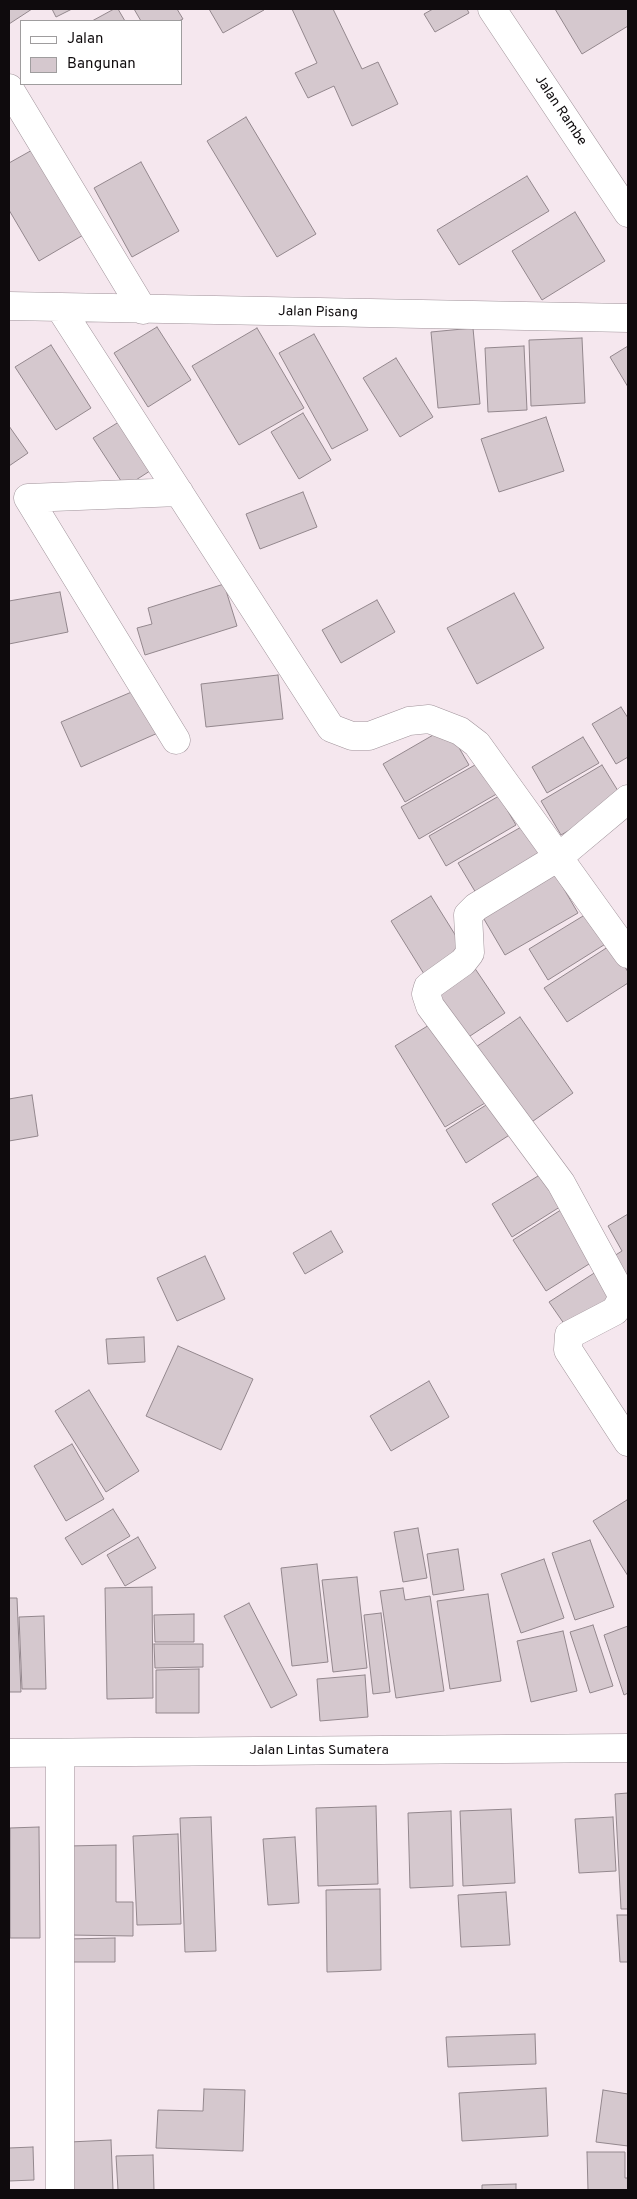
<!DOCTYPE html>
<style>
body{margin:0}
#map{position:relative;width:637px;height:2199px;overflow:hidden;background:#f5e7ee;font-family:Overpass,sans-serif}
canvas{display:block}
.frame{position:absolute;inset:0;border:10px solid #0f0b0d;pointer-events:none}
.legend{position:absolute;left:20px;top:20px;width:162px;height:65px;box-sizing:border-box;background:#fff;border:1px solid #9f9d9e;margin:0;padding:6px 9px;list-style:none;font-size:15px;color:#0f0b0d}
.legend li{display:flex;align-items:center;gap:10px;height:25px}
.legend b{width:25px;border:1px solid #9f9d9e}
</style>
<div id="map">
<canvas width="637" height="2199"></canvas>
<div class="frame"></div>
<ul class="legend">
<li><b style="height:6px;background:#fff"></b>Jalan</li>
<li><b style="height:14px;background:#d5c8ce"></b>Bangunan</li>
</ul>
</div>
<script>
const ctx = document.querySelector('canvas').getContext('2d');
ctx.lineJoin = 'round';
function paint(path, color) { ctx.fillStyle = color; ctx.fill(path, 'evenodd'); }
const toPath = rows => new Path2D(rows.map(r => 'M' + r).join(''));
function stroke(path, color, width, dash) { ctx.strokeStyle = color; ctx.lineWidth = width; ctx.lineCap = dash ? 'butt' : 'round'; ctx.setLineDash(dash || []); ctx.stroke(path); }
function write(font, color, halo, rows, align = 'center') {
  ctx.font = font + ' Overpass,sans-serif'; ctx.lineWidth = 5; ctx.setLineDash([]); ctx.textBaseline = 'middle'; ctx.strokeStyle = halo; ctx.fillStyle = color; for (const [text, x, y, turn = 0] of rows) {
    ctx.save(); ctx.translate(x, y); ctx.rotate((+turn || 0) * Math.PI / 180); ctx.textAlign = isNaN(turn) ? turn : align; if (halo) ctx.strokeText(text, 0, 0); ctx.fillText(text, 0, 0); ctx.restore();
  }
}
const building = toPath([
 [9,9,32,9,9,24,9,9],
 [52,9,72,9,56,17,52,9],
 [114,9,118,9,125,21,92,21,114,9],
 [134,9,177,9,183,19,179,21,141,21,134,9],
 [209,9,264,9,264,10,223,33,209,9],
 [292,9,333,9,362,69,378,62,398,104,352,126,334,86,308,98,295,73,317,63,292,9],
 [433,9,467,9,469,13,435,32,424,14,433,9],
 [555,9,628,9,628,26,582,54,555,9],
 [246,117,316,234,277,257,207,141,246,117],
 [34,149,85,234,39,261,9,210,9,163,34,149],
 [141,162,179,231,132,257,94,188,141,162],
 [527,176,549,211,459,265,437,230,527,176],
 [575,212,605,261,542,300,512,251,575,212],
 [157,327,191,380,148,407,114,353,157,327],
 [257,328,304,408,239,445,192,366,257,328],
 [473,328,480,404,438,408,431,332,473,328],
 [314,334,368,430,332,449,279,353,314,334],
 [582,338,585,403,531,406,529,340,582,338],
 [51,345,91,408,56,430,15,367,51,345],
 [524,346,527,410,488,412,485,348,524,346],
 [628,346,628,387,610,357,628,346],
 [396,358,433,417,400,437,363,378,396,358],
 [303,413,331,460,299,479,271,432,303,413],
 [546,417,564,471,499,492,481,439,546,417],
 [122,420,153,469,125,487,93,438,122,420],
 [9,426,28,453,9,466,9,426],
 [303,492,317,527,260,549,246,514,303,492],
 [224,584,237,626,145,655,137,628,152,624,148,608,224,584],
 [60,592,68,632,9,644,9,601,60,592],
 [514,593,544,648,477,684,447,628,514,593],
 [377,600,395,632,341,663,322,630,377,600],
 [278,675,283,719,206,727,201,684,278,675],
 [141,688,160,732,81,767,61,722,141,688],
 [621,707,628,718,628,757,616,764,592,724,621,707],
 [447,727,469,765,405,802,383,764,447,727],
 [583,737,599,763,547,793,532,767,583,737],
 [482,761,500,792,419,839,401,807,482,761],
 [602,765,623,799,561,835,541,801,602,765],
 [499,796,516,825,446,866,429,836,499,796],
 [523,826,544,860,479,898,458,863,523,826],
 [554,872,578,913,505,955,481,914,554,872],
 [431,896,464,949,424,974,391,921,431,896],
 [588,913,607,943,548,980,529,949,588,913],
 [611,945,628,972,628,983,567,1022,544,988,611,945],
 [474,967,505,1013,467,1038,436,991,474,967],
 [520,1017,573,1093,526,1126,473,1049,520,1017],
 [434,1022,485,1103,445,1127,395,1046,434,1022],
 [32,1095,38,1136,9,1141,9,1099,32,1095],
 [491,1102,511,1134,466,1163,446,1130,491,1102],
 [543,1173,563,1205,512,1237,492,1204,543,1173],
 [564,1208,597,1259,546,1291,513,1240,564,1208],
 [628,1214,628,1280,614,1256,622,1251,608,1226,628,1214],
 [331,1231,343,1252,305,1274,293,1253,331,1231],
 [205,1256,225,1299,177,1321,157,1278,205,1256],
 [599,1270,616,1297,567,1328,549,1302,599,1270],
 [144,1337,145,1362,108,1364,106,1339,144,1337],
 [178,1346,253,1379,221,1450,146,1416,178,1346],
 [429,1381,449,1417,391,1451,370,1416,429,1381],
 [89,1390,139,1471,106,1492,55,1411,89,1390],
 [72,1444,104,1499,66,1521,34,1466,72,1444],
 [627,1500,628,1502,628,1576,593,1521,627,1500],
 [113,1509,130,1536,82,1565,65,1538,113,1509],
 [418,1528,427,1578,403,1582,394,1532,418,1528],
 [138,1537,156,1568,125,1586,107,1555,138,1537],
 [590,1540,614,1607,575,1620,552,1553,590,1540],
 [458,1549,464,1590,433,1595,427,1554,458,1549],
 [544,1559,564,1618,521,1633,501,1574,544,1559],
 [317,1564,328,1662,292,1666,281,1568,317,1564],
 [357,1577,367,1668,333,1672,322,1580,357,1577],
 [152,1587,153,1698,107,1699,105,1588,152,1587],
 [403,1588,405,1600,430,1596,444,1691,396,1698,380,1591,403,1588],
 [488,1594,501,1681,450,1689,437,1601,488,1594],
 [9,1598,17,1598,21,1692,9,1692,9,1598],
 [249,1603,297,1695,271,1708,224,1616,249,1603],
 [381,1613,390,1692,373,1694,364,1615,381,1613],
 [194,1614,194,1642,155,1642,154,1615,194,1614],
 [44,1616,46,1689,22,1689,19,1617,44,1616],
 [593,1625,613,1686,590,1693,570,1632,593,1625],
 [628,1626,628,1693,624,1695,604,1635,628,1626],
 [563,1631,577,1691,531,1702,517,1641,563,1631],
 [154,1644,203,1644,203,1667,155,1668,154,1644],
 [199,1669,199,1713,156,1713,156,1670,199,1669],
 [365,1675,368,1717,320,1721,317,1679,365,1675],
 [628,1793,628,1909,621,1909,615,1794,628,1793],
 [376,1806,378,1884,318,1886,316,1808,376,1806],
 [511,1809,515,1883,463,1886,460,1811,511,1809],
 [451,1811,453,1886,410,1888,408,1813,451,1811],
 [211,1817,216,1951,185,1952,180,1818,211,1817],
 [613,1817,616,1871,579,1873,575,1819,613,1817],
 [39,1827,40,1938,10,1938,10,1828,39,1827],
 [178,1834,181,1924,137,1925,133,1836,178,1834],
 [295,1837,299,1903,268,1905,263,1839,295,1837],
 [116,1845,116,1902,133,1902,133,1936,69,1935,68,1846,116,1845],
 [380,1889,381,1970,327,1972,326,1890,380,1889],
 [506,1892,510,1945,461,1947,458,1895,506,1892],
 [617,1915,628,1915,628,1962,620,1962,617,1915],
 [115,1938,115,1962,67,1962,67,1939,115,1938],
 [535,2034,536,2064,448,2067,446,2037,535,2034],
 [546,2088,548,2136,462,2141,459,2093,546,2088],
 [204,2089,245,2090,243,2151,156,2148,158,2110,203,2111,204,2089],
 [603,2090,628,2094,628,2146,596,2142,603,2090],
 [111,2140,113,2190,71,2190,70,2142,111,2140],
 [33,2147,34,2180,9,2181,9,2148,33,2147],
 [587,2152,625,2152,625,2178,628,2178,628,2190,588,2190,587,2152],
 [153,2155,154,2190,118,2190,116,2156,153,2155],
 [516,2184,516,2190,482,2190,482,2185,516,2184]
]);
const street = toPath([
 [492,9,628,213],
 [9,88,143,310],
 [9,306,628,318],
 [60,308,331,728,352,736,369,736,409,721,429,719,460,731,477,744,628,954],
 [176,740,28,498,179,492],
 [628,799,560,856,476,907,468,915,470,953,463,962,428,987,426,994,430,1006,561,1183,623,1297,615,1311,569,1335,568,1350,628,1442],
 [60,2190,60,1753]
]);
const highway = toPath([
 [9,1753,628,1748]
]);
const streetNames = [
 ["Jalan Rambe",560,111,56],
 ["Jalan Pisang",318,313,1],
 ["Jalan Lintas Sumatera",319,1751]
];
paint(building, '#d5c8ce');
stroke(building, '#93878d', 1);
stroke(street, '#a0939a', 29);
stroke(highway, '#a0939a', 29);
stroke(street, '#fff', 28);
stroke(highway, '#fff', 28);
write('14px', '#0f0b0d', '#fff', streetNames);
</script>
